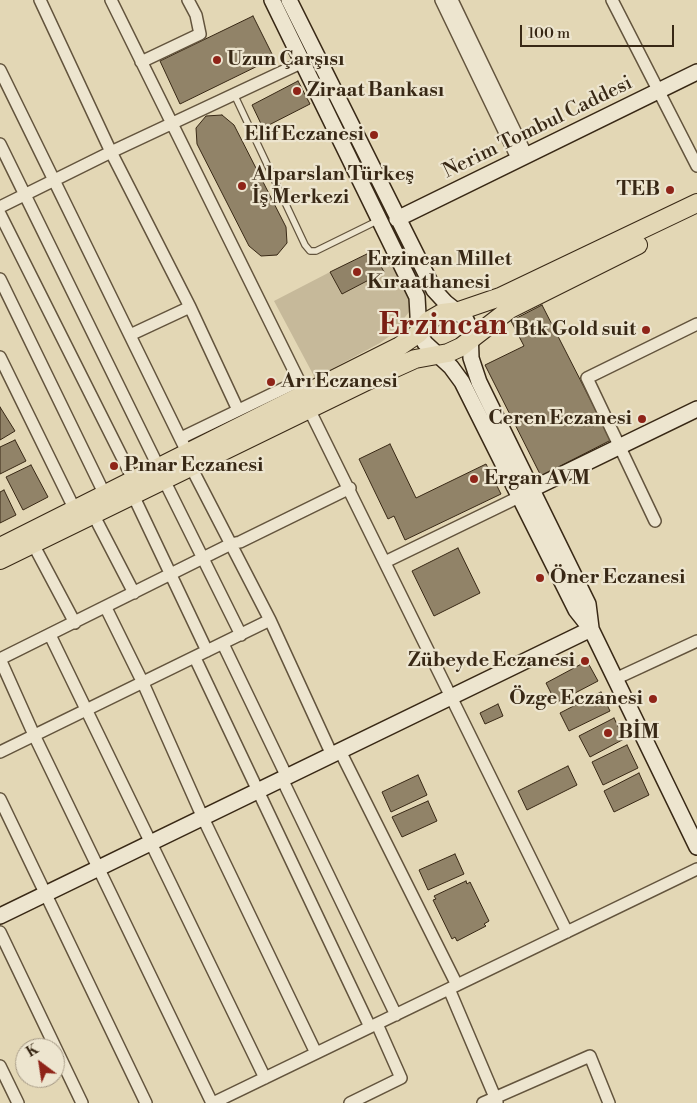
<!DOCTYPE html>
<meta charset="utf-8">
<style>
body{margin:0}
#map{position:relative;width:697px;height:1103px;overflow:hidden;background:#e3d7b5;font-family:"Libre Bodoni",serif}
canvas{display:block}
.north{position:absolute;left:15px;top:1038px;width:50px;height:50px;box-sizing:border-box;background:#ede5cf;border:1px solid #a59985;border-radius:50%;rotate:329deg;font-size:14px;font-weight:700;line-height:20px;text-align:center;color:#382815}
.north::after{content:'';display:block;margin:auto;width:18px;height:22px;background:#8f2418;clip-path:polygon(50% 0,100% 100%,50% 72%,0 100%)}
.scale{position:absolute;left:520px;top:25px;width:154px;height:22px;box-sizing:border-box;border:2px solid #382815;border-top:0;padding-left:6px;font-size:15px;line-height:18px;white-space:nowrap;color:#382815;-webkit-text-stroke:4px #ede5cf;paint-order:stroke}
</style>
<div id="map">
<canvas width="697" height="1103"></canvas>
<div class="north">K</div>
<div class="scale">100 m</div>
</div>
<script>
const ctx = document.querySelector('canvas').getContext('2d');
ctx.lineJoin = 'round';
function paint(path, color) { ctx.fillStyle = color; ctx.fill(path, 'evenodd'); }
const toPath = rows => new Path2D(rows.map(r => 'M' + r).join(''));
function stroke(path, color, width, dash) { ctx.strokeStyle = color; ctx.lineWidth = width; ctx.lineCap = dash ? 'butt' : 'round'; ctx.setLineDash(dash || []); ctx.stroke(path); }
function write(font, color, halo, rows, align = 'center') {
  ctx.font = font + ' "Libre Bodoni",serif'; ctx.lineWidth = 4.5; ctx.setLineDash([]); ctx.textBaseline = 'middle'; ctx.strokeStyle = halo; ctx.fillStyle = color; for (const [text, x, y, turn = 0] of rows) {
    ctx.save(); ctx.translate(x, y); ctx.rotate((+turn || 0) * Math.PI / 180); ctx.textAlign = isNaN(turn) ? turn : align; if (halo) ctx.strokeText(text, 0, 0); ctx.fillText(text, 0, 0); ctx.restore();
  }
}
const green = toPath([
 [390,255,410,298,409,312,391,335,380,343,315,378,274,301,330,272,342,293,383,273,378,261]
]);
const building = toPath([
 [253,16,274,58,180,104,160,61,253,16],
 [298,81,310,104,263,128,252,105,298,81],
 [222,115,234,125,286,227,287,243,277,255,261,256,249,246,197,144,196,128,206,116,222,115],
 [373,251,384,272,342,294,330,272,373,251],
 [542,305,611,440,541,476,485,365,524,346,511,321,542,305],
 [0,407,15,431,0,440,0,407],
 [15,440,26,461,0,474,0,447,15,440],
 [390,444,416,498,486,464,501,494,405,540,394,516,388,519,359,459,390,444],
 [31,465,48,497,23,510,6,477,31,465],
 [4,490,16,515,0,523,0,492,4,490],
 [458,548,480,593,434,616,412,571,458,548],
 [587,661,598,681,556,703,546,683,587,661],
 [601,692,610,711,569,731,560,713,601,692],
 [498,704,503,716,485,724,480,713,498,704],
 [614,718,624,739,590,757,579,736,614,718],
 [627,745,638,768,603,785,592,762,627,745],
 [568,766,577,785,527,810,518,791,568,766],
 [639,773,649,795,614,812,604,791,639,773],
 [418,775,427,795,391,812,382,792,418,775],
 [428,801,437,821,402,837,392,817,428,801],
 [455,854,464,874,428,890,419,870,455,854],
 [466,881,467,884,470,882,489,921,484,924,486,926,457,941,455,937,452,939,433,900,436,899,434,896,466,881]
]);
const lane = toPath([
 [234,94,305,245,310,251,316,251,379,220]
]);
const street = toPath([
 [40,0,111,152,190,307,238,410],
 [111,0,306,395],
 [441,0,518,160],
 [452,0,527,156],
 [612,0,697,166],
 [141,62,200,34,196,15,188,0],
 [0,70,188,454],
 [0,144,159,468],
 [0,207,111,152,303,62],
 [0,214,134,481],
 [0,279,105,495],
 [130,335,190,307],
 [0,357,75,510],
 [309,409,567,932],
 [181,438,299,381],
 [191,467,270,620,332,755],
 [164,480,241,635],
 [133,495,207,651],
 [93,514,134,593],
 [655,521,587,378,697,324],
 [33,544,75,623],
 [385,562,519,497],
 [106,608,143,683,203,818,316,1053],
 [50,635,265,1078],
 [223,644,287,777],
 [195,658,370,1027],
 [0,659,34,735,212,1103],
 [0,659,231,544,240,542,350,488],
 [615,679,697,641],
 [340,751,457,985],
 [0,752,270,620],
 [282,779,396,1015],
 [0,799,146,1103],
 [0,932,82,1103],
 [449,989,497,1102],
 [0,1066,18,1103],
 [213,1103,697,869],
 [350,1103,401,1078,377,1024],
 [483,1103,590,1056,609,1103]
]);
const secondary = toPath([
 [272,0,417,297,419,333,425,343,451,367,462,382,576,610,591,629,697,847],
 [289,0,434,290,446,303,465,318,470,328,471,358,479,382,588,604,591,628],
 [397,219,697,72],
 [530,490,697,409],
 [0,916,591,629]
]);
const primary = toPath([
 [0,547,400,346,419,333,428,321,442,313,459,311,500,297,697,203],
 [0,560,373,378,415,359,448,353,461,347,510,309,638,245]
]);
const markers = [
 [217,60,5,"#8f2418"],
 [297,91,5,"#8f2418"],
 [374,135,5,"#8f2418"],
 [242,186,5,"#8f2418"],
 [670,190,5,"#8f2418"],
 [357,272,5,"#8f2418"],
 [646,330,5,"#8f2418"],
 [271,382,5,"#8f2418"],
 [642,419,5,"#8f2418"],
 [114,466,5,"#8f2418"],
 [474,479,5,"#8f2418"],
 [540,578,5,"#8f2418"],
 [585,661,5,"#8f2418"],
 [653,699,5,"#8f2418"],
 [608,733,5,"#8f2418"]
];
const poiNames = [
 ["Uzun Çarşısı",227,60],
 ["Ziraat Bankası",307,91],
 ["Elif Eczanesi",364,135,"right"],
 ["Alparslan Türkeş",252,175],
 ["İş Merkezi",252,198],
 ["TEB",660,190,"right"],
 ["Erzincan Millet",367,260],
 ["Kıraathanesi",367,283],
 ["Btk Gold suit",636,330,"right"],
 ["Arı Eczanesi",281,382],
 ["Ceren Eczanesi",632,419,"right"],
 ["Pınar Eczanesi",124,466],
 ["Ergan AVM",484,479],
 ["Öner Eczanesi",550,578],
 ["Zübeyde Eczanesi",575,661,"right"],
 ["Özge Eczanesi",643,699,"right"],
 ["BİM",618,733]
];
const streetNames = [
 ["Nerim Tombul Caddesi",538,128,-26]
];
const townNames = [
 ["Erzincan",443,327]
];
paint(green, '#c6b99a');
paint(building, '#918368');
stroke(building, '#382815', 1);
stroke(lane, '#63543d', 8);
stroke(street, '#63543d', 14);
stroke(secondary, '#382815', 18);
stroke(primary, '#382815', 20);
stroke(lane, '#ede5cf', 5.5);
stroke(street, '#ede5cf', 11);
stroke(secondary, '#ede5cf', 15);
stroke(primary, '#e3d7b5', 18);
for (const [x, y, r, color] of markers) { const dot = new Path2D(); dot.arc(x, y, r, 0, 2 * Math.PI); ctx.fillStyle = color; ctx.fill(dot); stroke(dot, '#ede5cf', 2); }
write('bold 20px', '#382815', '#ede5cf', poiNames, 'left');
write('20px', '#382815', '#ede5cf', streetNames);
write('bold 30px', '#7a1f14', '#ede5cf', townNames);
</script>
